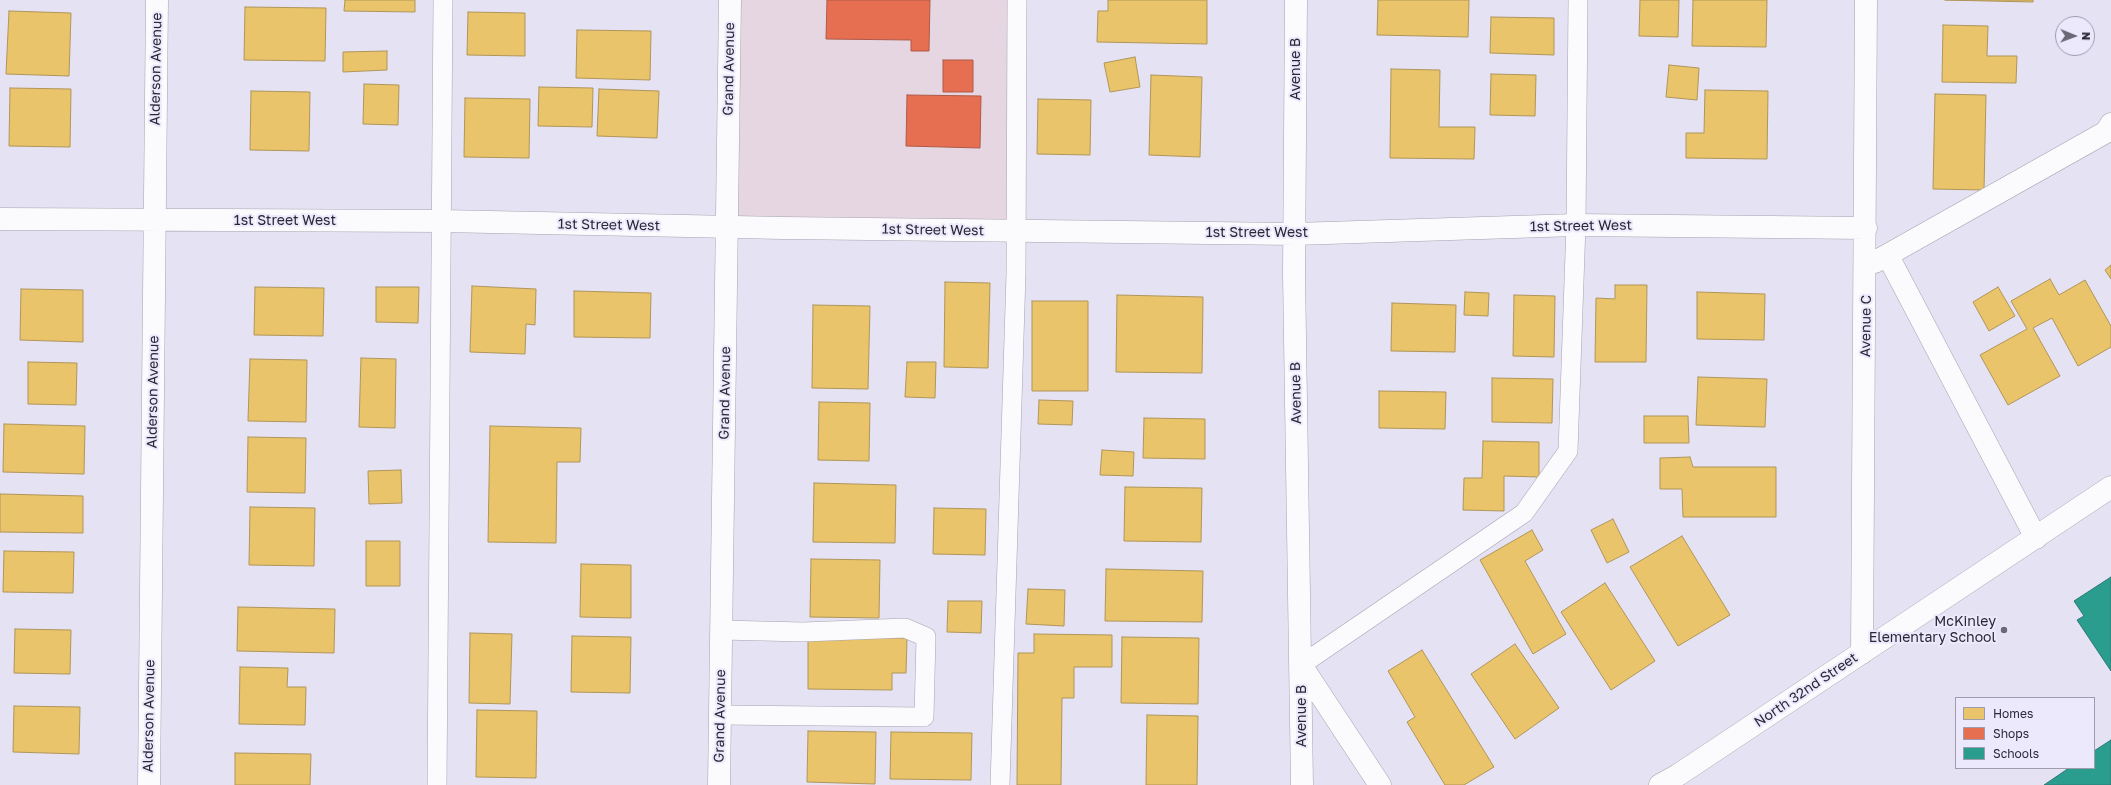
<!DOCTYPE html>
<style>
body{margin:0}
#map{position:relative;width:2111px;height:785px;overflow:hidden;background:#e4e2f3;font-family:"Golos Text",sans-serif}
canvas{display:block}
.legend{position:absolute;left:1955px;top:697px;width:140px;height:72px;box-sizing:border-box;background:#ece9fd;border:1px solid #9e9cad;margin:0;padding:5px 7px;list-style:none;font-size:12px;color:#2a2835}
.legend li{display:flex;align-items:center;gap:8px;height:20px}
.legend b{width:20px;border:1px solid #9e9cad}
.north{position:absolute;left:2055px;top:16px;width:40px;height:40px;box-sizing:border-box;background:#ece9fd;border:1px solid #9e9cad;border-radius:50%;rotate:91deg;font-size:11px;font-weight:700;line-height:16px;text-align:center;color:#2a2835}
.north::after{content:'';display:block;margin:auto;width:14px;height:18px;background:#6b6978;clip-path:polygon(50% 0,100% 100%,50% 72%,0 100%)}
</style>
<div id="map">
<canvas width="2111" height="785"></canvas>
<ul class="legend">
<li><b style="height:11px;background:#e9c46a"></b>Homes</li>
<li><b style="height:11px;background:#e76f51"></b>Shops</li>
<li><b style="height:11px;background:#2a9d8f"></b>Schools</li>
</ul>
<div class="north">N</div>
</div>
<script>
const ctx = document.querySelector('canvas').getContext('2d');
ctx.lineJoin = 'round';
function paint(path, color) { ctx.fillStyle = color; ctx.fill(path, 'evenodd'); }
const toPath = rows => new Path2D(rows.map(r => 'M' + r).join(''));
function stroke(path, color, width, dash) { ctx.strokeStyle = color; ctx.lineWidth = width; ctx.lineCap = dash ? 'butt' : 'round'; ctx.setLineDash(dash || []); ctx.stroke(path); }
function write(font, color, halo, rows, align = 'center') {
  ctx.font = font + ' "Golos Text",sans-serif'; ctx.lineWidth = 4; ctx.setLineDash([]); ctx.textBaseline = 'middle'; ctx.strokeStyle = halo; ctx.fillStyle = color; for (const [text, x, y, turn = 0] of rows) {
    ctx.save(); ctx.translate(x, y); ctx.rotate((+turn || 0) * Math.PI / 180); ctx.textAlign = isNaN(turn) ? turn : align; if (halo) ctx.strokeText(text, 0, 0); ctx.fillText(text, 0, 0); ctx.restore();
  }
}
const commercial = toPath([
 [730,0,1017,0,1017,231,727,227]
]);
const homes = toPath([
 [345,0,415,0,415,12,344,11,345,0],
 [1108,0,1207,0,1207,44,1097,42,1098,11,1108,11,1108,0],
 [1378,0,1469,0,1468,37,1377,35,1378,0],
 [1640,0,1679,0,1678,37,1639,36,1640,0],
 [1693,0,1767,0,1766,47,1692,46,1693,0],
 [1945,0,2033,0,2033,2,1945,0],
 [245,7,326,8,325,61,244,60,245,7],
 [9,11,71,13,69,76,6,74,9,11],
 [468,12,525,13,525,56,467,55,468,12],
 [1491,17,1554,18,1554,55,1490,53,1491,17],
 [1943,25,1988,26,1987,56,2017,56,2016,83,1942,82,1943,25],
 [577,30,651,31,650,80,576,78,577,30],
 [387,51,387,70,343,72,343,52,387,51],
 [1135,57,1140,87,1110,92,1104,63,1135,57],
 [1669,65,1699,68,1697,100,1666,97,1669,65],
 [1391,69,1440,70,1439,127,1475,127,1474,159,1390,158,1391,69],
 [1491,74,1536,75,1535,116,1490,115,1491,74],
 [1151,75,1202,77,1200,157,1149,155,1151,75],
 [364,84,399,85,398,125,363,124,364,84],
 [539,87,593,88,592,127,538,126,539,87],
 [10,88,71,89,70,147,9,146,10,88],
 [599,89,659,91,657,138,597,136,599,89],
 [1705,90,1768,91,1767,159,1686,158,1686,133,1704,133,1705,90],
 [251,91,310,92,309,151,250,150,251,91],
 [1935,94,1986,95,1984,190,1933,189,1935,94],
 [465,98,530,99,529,158,464,157,465,98],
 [1038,99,1091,100,1090,155,1037,154,1038,99],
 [2111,265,2111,279,2105,270,2111,265],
 [2050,279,2059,295,2085,280,2111,326,2111,347,2078,366,2052,318,2033,328,2060,376,2008,405,1980,355,2027,329,2011,301,2050,279],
 [945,282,990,283,988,368,944,367,945,282],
 [1615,285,1647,285,1646,362,1595,362,1596,298,1615,299,1615,285],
 [472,286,536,289,535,325,526,324,525,354,470,352,472,286],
 [255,287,324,288,323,336,254,335,255,287],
 [376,287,419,287,418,323,376,322,376,287],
 [1998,287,2015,316,1989,331,1973,302,1998,287],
 [21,289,83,290,83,342,20,340,21,289],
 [574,291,651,293,650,338,574,337,574,291],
 [1465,292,1489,293,1488,316,1464,315,1465,292],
 [1697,292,1765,294,1764,340,1697,339,1697,292],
 [1117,295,1203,297,1202,373,1116,372,1117,295],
 [1514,295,1555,296,1554,357,1513,356,1514,295],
 [1032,301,1088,301,1088,391,1032,391,1032,301],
 [1392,303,1456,305,1455,352,1391,351,1392,303],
 [813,305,870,306,868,389,812,388,813,305],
 [361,358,396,359,395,428,359,427,361,358],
 [250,359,307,360,306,422,248,421,250,359],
 [28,362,77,363,76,405,28,404,28,362],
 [907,362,936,362,935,398,905,397,907,362],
 [1698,377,1767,379,1765,427,1696,425,1698,377],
 [1492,378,1553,379,1552,423,1492,422,1492,378],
 [1379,391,1446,392,1445,429,1379,428,1379,391],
 [1039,400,1073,401,1072,425,1038,424,1039,400],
 [819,402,870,403,869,461,818,460,819,402],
 [1644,416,1688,416,1689,443,1644,443,1644,416],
 [1144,418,1205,419,1205,459,1143,458,1144,418],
 [4,424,85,426,84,474,3,472,4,424],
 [490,426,581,428,580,462,557,462,556,543,488,542,490,426],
 [248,437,306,438,305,493,247,492,248,437],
 [1483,441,1539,442,1539,477,1504,476,1504,511,1463,510,1464,478,1482,478,1483,441],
 [1102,450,1134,452,1133,476,1100,475,1102,450],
 [1690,457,1693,467,1776,467,1776,517,1683,517,1682,489,1660,489,1660,458,1690,457],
 [401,470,402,503,369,504,368,471,401,470],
 [814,483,896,485,895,543,813,542,814,483],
 [1125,487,1202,488,1201,542,1124,541,1125,487],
 [0,494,83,496,83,533,0,532,0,494],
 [250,507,315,508,314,566,249,565,250,507],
 [934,508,986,509,985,555,933,554,934,508],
 [1613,519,1629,552,1607,563,1591,530,1613,519],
 [1532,530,1543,550,1525,561,1566,634,1533,654,1480,560,1532,530],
 [1682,536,1730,615,1678,646,1630,567,1682,536],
 [366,541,400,541,400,586,366,586,366,541],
 [4,551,74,552,73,593,3,592,4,551],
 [811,559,880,560,879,618,810,617,811,559],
 [581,564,631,565,631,618,580,617,581,564],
 [1106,569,1203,571,1202,622,1105,621,1106,569],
 [1605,583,1655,661,1611,690,1561,612,1605,583],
 [1028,589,1065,590,1064,626,1026,624,1028,589],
 [948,601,982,601,981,633,947,632,948,601],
 [238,607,335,609,334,653,237,651,238,607],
 [15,629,71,630,70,674,14,673,15,629],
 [470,633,512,634,510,704,469,703,470,633],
 [1034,634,1112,635,1112,667,1074,667,1074,698,1062,698,1061,785,1017,785,1018,653,1034,653,1034,634],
 [572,636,631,637,630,693,571,692,572,636],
 [808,636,907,638,906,673,892,673,892,690,808,689,808,636],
 [1122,637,1199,638,1198,704,1121,703,1122,637],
 [1515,644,1559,708,1515,739,1471,674,1515,644],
 [1422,650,1494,767,1464,785,1445,785,1407,722,1415,717,1388,671,1422,650],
 [240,667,288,668,287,687,306,687,305,725,239,724,240,667],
 [14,706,80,707,79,754,13,752,14,706],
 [477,710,537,711,536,778,476,777,477,710],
 [1147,715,1198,716,1197,785,1146,785,1147,715],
 [808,731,876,732,875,784,807,782,808,731],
 [891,732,972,733,971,780,890,779,891,732],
 [235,753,311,754,310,785,235,785,235,753]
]);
const shops = toPath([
 [827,0,930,0,929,51,911,51,911,40,826,39,827,0],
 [943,60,973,60,973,92,943,92,943,60],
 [907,95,981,96,980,148,906,146,907,95]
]);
const schools = toPath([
 [2111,577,2111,671,2077,620,2084,616,2074,601,2111,577],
 [2111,740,2111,785,2044,785,2069,768,2094,768,2094,751,2111,740]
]);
const service = toPath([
 [1301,665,1524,513,1568,451,1576,225,1578,0],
 [720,715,924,717,926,637,905,628,803,632,721,630],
 [437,785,443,0],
 [1000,785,1016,274,1017,0]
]);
const minor = toPath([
 [1296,0,1294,274,1302,785],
 [0,219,442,221,783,228,1295,234,1576,225,1866,228],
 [1888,256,2036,538],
 [1875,262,2106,132,2111,124],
 [1862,653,1866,0],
 [1301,665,1380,785],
 [149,785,157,0],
 [1660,785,1678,775,2111,487]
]);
const primary = toPath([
 [719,785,730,0]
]);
const markers = [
 [2004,630,4,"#6b6978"]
];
const streetNames = [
 ["Alderson Avenue",156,69,-89],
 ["Grand Avenue",729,69,-89],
 ["Avenue B",1296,69,-90],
 ["1st Street West",285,221],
 ["1st Street West",609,225,1],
 ["1st Street West",1581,226,-1],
 ["1st Street West",933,230,1],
 ["1st Street West",1257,233],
 ["Avenue C",1866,326,-89],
 ["Alderson Avenue",153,392,-89],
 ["Grand Avenue",725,393,-89],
 ["Avenue B",1296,393,-91],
 ["North 32nd Street",1806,690,-34],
 ["Alderson Avenue",149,716,-89],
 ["Grand Avenue",720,716,-89],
 ["Avenue B",1302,716,-90]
];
const poiNames = [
 ["McKinley",1996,622],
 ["Elementary School",1996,638]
];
paint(commercial, '#e6d6e2');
paint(homes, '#e9c46a');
stroke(homes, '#b0955a', 1);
paint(shops, '#e76f51');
stroke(shops, '#ae5a49', 1);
paint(schools, '#2a9d8f');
stroke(schools, '#2a7a74', 1);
stroke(service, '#a5a3b0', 20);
stroke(minor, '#a5a3b0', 23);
stroke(primary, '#a5a3b0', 23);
stroke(service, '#fbfbfd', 19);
stroke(minor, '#fbfbfd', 22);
stroke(primary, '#fbfbfd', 22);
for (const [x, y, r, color] of markers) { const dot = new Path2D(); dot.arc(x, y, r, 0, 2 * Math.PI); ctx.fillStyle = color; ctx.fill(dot); stroke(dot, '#ece9fd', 1.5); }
write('14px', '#2a2835', '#ece9fd', streetNames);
write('14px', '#2a2835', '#ece9fd', poiNames, 'right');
</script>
